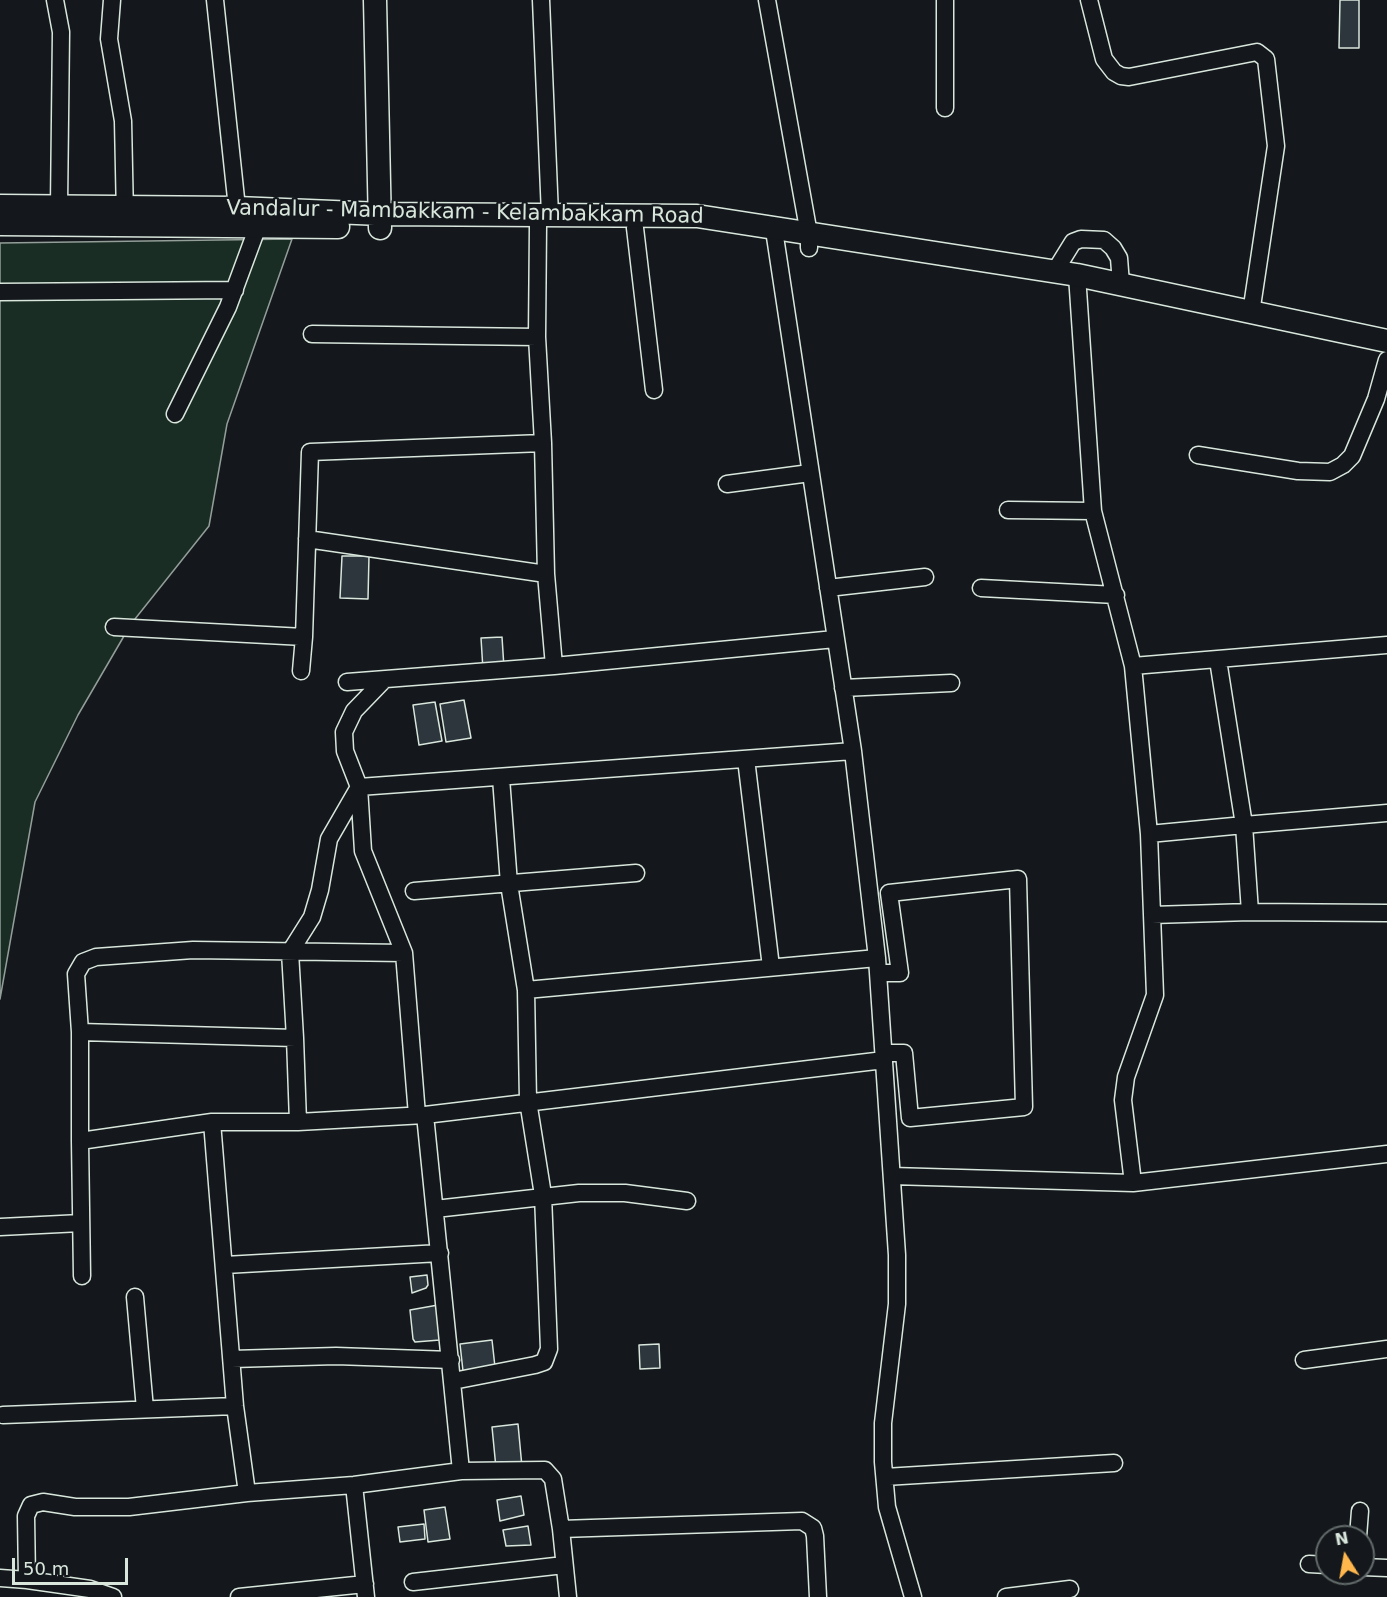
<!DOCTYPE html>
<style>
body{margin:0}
#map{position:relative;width:1387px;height:1597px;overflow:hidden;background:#14181c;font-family:"DejaVu Sans",sans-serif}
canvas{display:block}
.north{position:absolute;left:1315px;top:1525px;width:60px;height:60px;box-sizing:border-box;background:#14181c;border:2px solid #626a69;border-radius:50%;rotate:349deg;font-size:16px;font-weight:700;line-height:24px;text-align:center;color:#d8e6dc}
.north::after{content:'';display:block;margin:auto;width:21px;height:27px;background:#ffb74d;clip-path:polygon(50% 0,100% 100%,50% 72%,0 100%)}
.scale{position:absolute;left:12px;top:1558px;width:116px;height:27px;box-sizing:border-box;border:3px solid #d8e6dc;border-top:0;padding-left:8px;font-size:18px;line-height:21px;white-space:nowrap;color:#d8e6dc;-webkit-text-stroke:4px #14181c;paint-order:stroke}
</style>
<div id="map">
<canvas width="1387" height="1597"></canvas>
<div class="north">N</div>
<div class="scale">50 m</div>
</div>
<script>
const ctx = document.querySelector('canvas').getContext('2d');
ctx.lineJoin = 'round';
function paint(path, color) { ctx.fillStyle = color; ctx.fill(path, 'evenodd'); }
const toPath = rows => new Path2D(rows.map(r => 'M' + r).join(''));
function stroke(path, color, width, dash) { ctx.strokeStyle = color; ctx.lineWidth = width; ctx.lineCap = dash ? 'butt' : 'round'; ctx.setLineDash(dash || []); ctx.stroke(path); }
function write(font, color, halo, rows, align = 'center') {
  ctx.font = font + ' "DejaVu Sans",sans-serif'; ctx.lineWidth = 4.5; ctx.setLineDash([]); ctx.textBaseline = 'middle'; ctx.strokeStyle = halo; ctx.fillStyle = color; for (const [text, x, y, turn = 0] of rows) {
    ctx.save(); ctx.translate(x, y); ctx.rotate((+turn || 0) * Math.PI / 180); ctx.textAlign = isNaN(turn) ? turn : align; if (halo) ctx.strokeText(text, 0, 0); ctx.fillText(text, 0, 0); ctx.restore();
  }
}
const green = toPath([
 [292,239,227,424,209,526,131,624,78,715,35,802,0,999,0,243,292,239]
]);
const building = toPath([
 [1340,0,1359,0,1359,48,1339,48,1340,0],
 [342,556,369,556,368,599,340,598,342,556],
 [502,637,504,668,483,670,481,638,502,637],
 [464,700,471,738,446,742,440,704,464,700],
 [435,702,442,741,419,745,413,705,435,702],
 [427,1275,428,1285,426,1288,412,1293,410,1277,427,1275],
 [438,1305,440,1340,415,1342,413,1339,410,1310,438,1305],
 [492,1340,495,1367,463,1371,460,1344,492,1340],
 [659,1344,660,1368,640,1369,639,1345,659,1344],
 [518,1424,522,1467,496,1468,492,1427,518,1424],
 [521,1496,524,1515,500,1521,497,1500,521,1496],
 [445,1507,450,1539,428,1542,424,1510,445,1507],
 [424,1524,425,1539,400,1542,398,1527,424,1524],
 [528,1526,531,1545,506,1546,503,1530,528,1526]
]);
const minor = toPath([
 [55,0,61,32,59,206],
 [112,0,109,39,123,121,125,217],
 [215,0,237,208],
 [541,0,550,215],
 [767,0,809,234,809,248],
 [945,0,945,108],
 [1089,0,1104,59,1114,72,1121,76,1129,77,1257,52,1266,59,1276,146,1251,313],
 [635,228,654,390],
 [774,230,853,751,877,958,897,1255,897,1304,883,1423,883,1462,887,1507,913,1597],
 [1055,271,1073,242,1081,239,1104,240,1113,248,1119,258,1121,284],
 [1077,275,1093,511,1133,666,1149,834,1155,995,1126,1077,1123,1100,1133,1183],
 [0,292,235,290],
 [312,334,537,337],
 [175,414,228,307,258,226],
 [1198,455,1298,471,1330,472,1343,465,1352,456,1376,399,1387,360],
 [727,484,810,473],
 [1008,510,1093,511],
 [307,539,546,574],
 [828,588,925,577],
 [981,588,1116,595],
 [114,627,304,637,310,452,543,443],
 [1218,660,1244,825,1387,813],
 [554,666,835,639],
 [1133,666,1387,645],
 [301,671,304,637],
 [347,682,554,666,546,574,543,443,537,337,538,225],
 [382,682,354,711,344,732,345,751,359,787,853,751],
 [843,688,951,683],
 [746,759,771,967],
 [1149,834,1244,825,1250,912],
 [414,891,636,873],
 [1152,915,1250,912,1387,913],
 [878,973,900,973,889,893,1018,879,1024,1107,910,1118,904,1053,884,1053],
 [526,990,877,958],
 [80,1032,76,974,83,962,96,957,193,950,404,953],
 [295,1038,298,1122],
 [425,1115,298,1122,212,1122,235,1406,247,1493,354,1485,461,1471],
 [212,1122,80,1141,80,1032,295,1038,290,952,312,917,320,890,329,839,359,787,363,851,404,953,417,1115],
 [80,1141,82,1276],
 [892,1176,1133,1183,1387,1154],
 [435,1209,579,1193,625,1193,687,1201],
 [0,1227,81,1223],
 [225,1265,440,1253],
 [135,1297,145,1409],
 [232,1359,336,1356,451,1360],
 [1304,1360,1387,1349],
 [453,1381,535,1365,544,1362,549,1349,543,1195,528,1101,526,990,509,884,501,778],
 [3,1415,235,1406],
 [885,1477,1114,1463],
 [354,1485,366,1597],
 [561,1529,568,1597],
 [1358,1537,1360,1511],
 [1309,1564,1327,1565],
 [1363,1567,1387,1568],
 [0,1578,27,1580,26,1516,31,1505,43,1502,75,1507,129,1507,247,1493],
 [27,1580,90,1589,113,1597],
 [413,1582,564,1565],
 [239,1597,365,1584],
 [818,1597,815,1536,813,1528,802,1521,561,1529,553,1479,545,1470,461,1471,425,1115,884,1060],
 [1006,1597,1070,1589]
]);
const major = toPath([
 [375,0,380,228],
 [0,206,237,208,381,214,697,216,1077,275,1387,341],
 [0,224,338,227]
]);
const streetNames = [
 ["Vandalur - Mambakkam - Kelambakkam Road",465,213,1]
];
paint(green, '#1a2d24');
stroke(green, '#939e99', 1.5);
paint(building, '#2c363c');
stroke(building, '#d8e6dc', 1.5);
stroke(minor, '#d8e6dc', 19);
stroke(major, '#d8e6dc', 25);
stroke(minor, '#14181c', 16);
stroke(major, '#14181c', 22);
write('21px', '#d8e6dc', '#14181c', streetNames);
</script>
